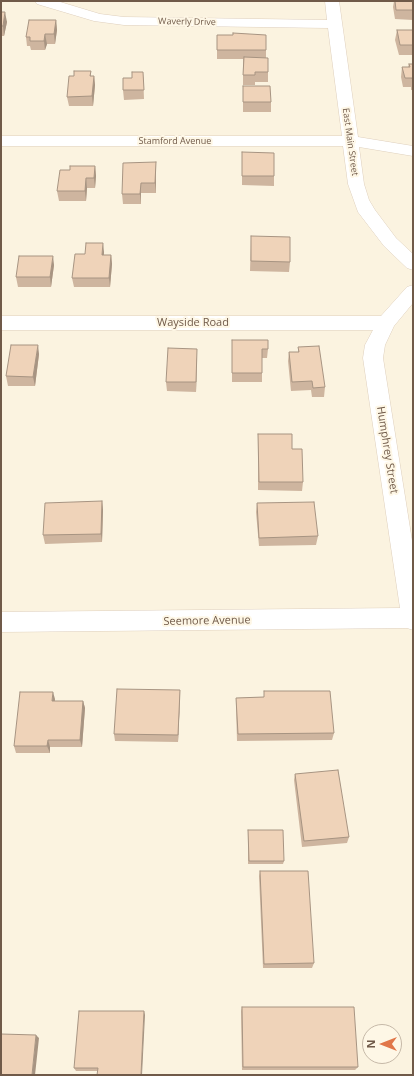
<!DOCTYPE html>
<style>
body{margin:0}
#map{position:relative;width:414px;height:1076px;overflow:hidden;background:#fbf3e0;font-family:"Open Sans",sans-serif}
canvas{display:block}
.frame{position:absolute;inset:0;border:2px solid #705a49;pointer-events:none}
.north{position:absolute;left:362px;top:1024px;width:40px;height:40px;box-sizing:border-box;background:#fef7e6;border:1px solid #c5b8a7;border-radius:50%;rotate:270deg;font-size:11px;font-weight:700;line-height:16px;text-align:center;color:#705a49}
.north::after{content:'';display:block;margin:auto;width:14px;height:18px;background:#e17749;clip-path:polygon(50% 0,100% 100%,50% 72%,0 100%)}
</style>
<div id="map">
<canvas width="414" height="1076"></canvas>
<div class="frame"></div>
<div class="north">N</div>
</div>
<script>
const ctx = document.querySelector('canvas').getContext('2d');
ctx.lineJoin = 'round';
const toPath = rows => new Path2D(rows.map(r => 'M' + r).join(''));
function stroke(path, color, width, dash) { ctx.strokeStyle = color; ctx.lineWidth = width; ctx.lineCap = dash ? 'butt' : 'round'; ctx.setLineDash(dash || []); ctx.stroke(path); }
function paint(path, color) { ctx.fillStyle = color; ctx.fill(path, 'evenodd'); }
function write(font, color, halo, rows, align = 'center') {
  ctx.font = font + ' "Open Sans",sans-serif'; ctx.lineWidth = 4; ctx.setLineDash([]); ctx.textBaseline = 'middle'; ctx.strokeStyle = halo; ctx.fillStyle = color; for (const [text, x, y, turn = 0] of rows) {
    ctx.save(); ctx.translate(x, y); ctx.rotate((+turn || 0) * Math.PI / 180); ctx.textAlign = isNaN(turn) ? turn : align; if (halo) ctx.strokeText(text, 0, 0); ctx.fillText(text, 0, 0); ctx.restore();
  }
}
const minor = toPath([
 [35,1,57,1,100,14,124,17,327,20,325,1,339,1,358,137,413,146,413,156,359,147,364,184,369,200,375,210,396,238,413,254,413,270,407,268,384,246,358,212,348,184,343,146,1,146,1,136,342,136,328,28,124,25,94,21,37,4,35,1],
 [413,285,413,303,394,326,385,345,383,358,413,547,413,630,407,628,1,632,1,612,400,608,363,358,365,345,373,330,1,330,1,316,381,316,407,287,413,285]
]);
const wall = toPath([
 [394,1,413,1,413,20,395,19,393,7],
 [1,12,7,22,4,36,1,36],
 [56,20,57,30,55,44,47,44,45,50,31,50,30,46,27,46,26,37],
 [397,30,413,30,413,55,399,55,395,40],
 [217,35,266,50,266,58,268,72,268,82,255,82,255,85,243,85,243,59,217,59],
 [409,64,413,64,413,90,411,90,411,87,403,87,401,77,402,67,408,67],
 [91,71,91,76,94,76,95,85,93,106,69,106,67,97,74,76],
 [143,72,144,99,124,100,123,90,132,78],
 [243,86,271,102,271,112,243,112],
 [242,152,274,176,274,186,242,185],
 [156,162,156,193,141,193,141,204,123,204,122,194],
 [95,166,96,176,95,188,87,188,86,201,59,201,57,191,70,170],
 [251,236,290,262,289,272,250,271],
 [104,252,104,255,111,255,112,264,110,287,74,287,72,278,85,254],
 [54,265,51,287,18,287,16,277],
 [232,340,268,349,267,358,262,358,262,382,232,382],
 [298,347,325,387,324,397,312,397,311,390,291,391,288,361,289,352,298,352],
 [39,354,35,386,8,386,6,376],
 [197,358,196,392,167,391,166,382],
 [258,434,292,449,303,482,302,491,258,490],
 [102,501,103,510,102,542,45,544,43,535],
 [257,503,318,536,316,545,259,546,256,512],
 [180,690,180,698,178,742,115,741,114,734],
 [264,691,334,733,332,740,237,741,236,705,236,698,264,697],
 [55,699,55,701,83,701,85,708,82,747,50,747,50,753,16,753,14,746],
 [295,774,349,837,347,843,302,847,294,780],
 [248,830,284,861,283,864,248,864],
 [260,871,314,963,312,968,263,968,259,876],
 [242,1007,358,1067,355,1070,242,1070,241,1011],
 [145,1015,98,1071,76,1071,74,1068]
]);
const shadedWall = toPath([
 [5,12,7,22,4,36,3,26],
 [56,20,57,30,55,44,54,34],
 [45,34,47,44,45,50,44,41],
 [94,76,95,85,93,106,92,96],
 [156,162,156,193,155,183],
 [95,166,96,176,95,188,94,178],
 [86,178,87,188,86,201,85,191],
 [141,183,141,204,140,194],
 [103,243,104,252,103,264,102,255],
 [111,255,112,264,110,287,109,278],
 [53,256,54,265,51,287,50,277],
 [38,345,39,354,35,386,33,377],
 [197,349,197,358,196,392,196,382],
 [102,501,103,510,102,542,101,534],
 [180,690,180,698,178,742,178,735],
 [53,692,55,699,54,708,52,701],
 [83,701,85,708,82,747,80,740],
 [48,740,50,747,50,753,47,746],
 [144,1011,145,1015,142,1075,141,1075],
 [36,1035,39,1038,35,1075,32,1075]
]);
const building = toPath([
 [395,1,413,1,413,10,396,10,395,1],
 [1,12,5,12,3,26,1,26,1,12],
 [29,20,56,20,54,34,45,34,44,41,30,41,30,37,26,37,29,20],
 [397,30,413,30,413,45,400,45,397,30],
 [233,33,266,35,266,50,217,50,217,35,233,35,233,33],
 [244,57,268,58,268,72,255,72,255,75,243,75,244,57],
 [409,64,413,64,413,80,412,78,405,78,402,67,410,67,409,64],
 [74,71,91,71,90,76,94,76,92,96,67,97,69,76,74,76,74,71],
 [132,72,143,72,144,90,123,90,123,78,132,78,132,72],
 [243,86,270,86,271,102,243,102,243,86],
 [242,152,274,153,274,176,242,176,242,152],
 [156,162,155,183,141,183,140,194,122,194,123,163,156,162],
 [70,166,95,166,94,178,86,178,85,191,57,191,60,170,70,170,70,166],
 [251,236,290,237,290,262,251,261,251,236],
 [86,243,103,243,102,255,111,255,109,278,72,278,75,254,85,254,86,243],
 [19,256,53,256,50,277,16,277,19,256],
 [232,340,268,340,268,349,262,349,262,373,232,373,232,340],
 [11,345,38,345,33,377,6,376,11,345],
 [319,346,325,387,313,388,312,381,292,382,289,352,299,352,298,347,319,346],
 [168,348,197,349,196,382,166,382,168,348],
 [258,434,292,434,292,449,302,449,303,482,259,482,258,434],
 [102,501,101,534,43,535,45,503,102,501],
 [314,502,318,536,259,538,257,503,314,502],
 [117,689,180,690,178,735,114,734,117,689],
 [264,691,330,691,334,733,238,734,236,698,264,697,264,691],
 [20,692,53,692,52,701,83,701,80,740,48,740,47,746,14,746,20,692],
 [338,770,349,837,304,841,295,774,338,770],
 [248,830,283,830,284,861,249,861,248,830],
 [260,871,308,871,314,963,264,964,260,871],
 [242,1007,354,1007,358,1067,243,1067,242,1007],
 [79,1011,144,1011,141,1075,97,1075,98,1068,74,1068,79,1011],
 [1,1034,36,1035,32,1075,1,1075,1,1034]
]);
const farStreetnames = [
 ["Waverly Drive",187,22,1],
 ["Stamford Avenue",175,141],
 ["East Main Street",350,142,82]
];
const streetNames = [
 ["Wayside Road",193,323],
 ["Humphrey Street",387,450,81],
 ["Seemore Avenue",207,621,-1]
];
stroke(minor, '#decfbd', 1);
paint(minor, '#fff');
paint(wall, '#ceb59f');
paint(shadedWall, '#a79482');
paint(building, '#efd3b9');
stroke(building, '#a79482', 1);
write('9px', '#705a49', '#fef7e6', farStreetnames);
write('11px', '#705a49', '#fef7e6', streetNames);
</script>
